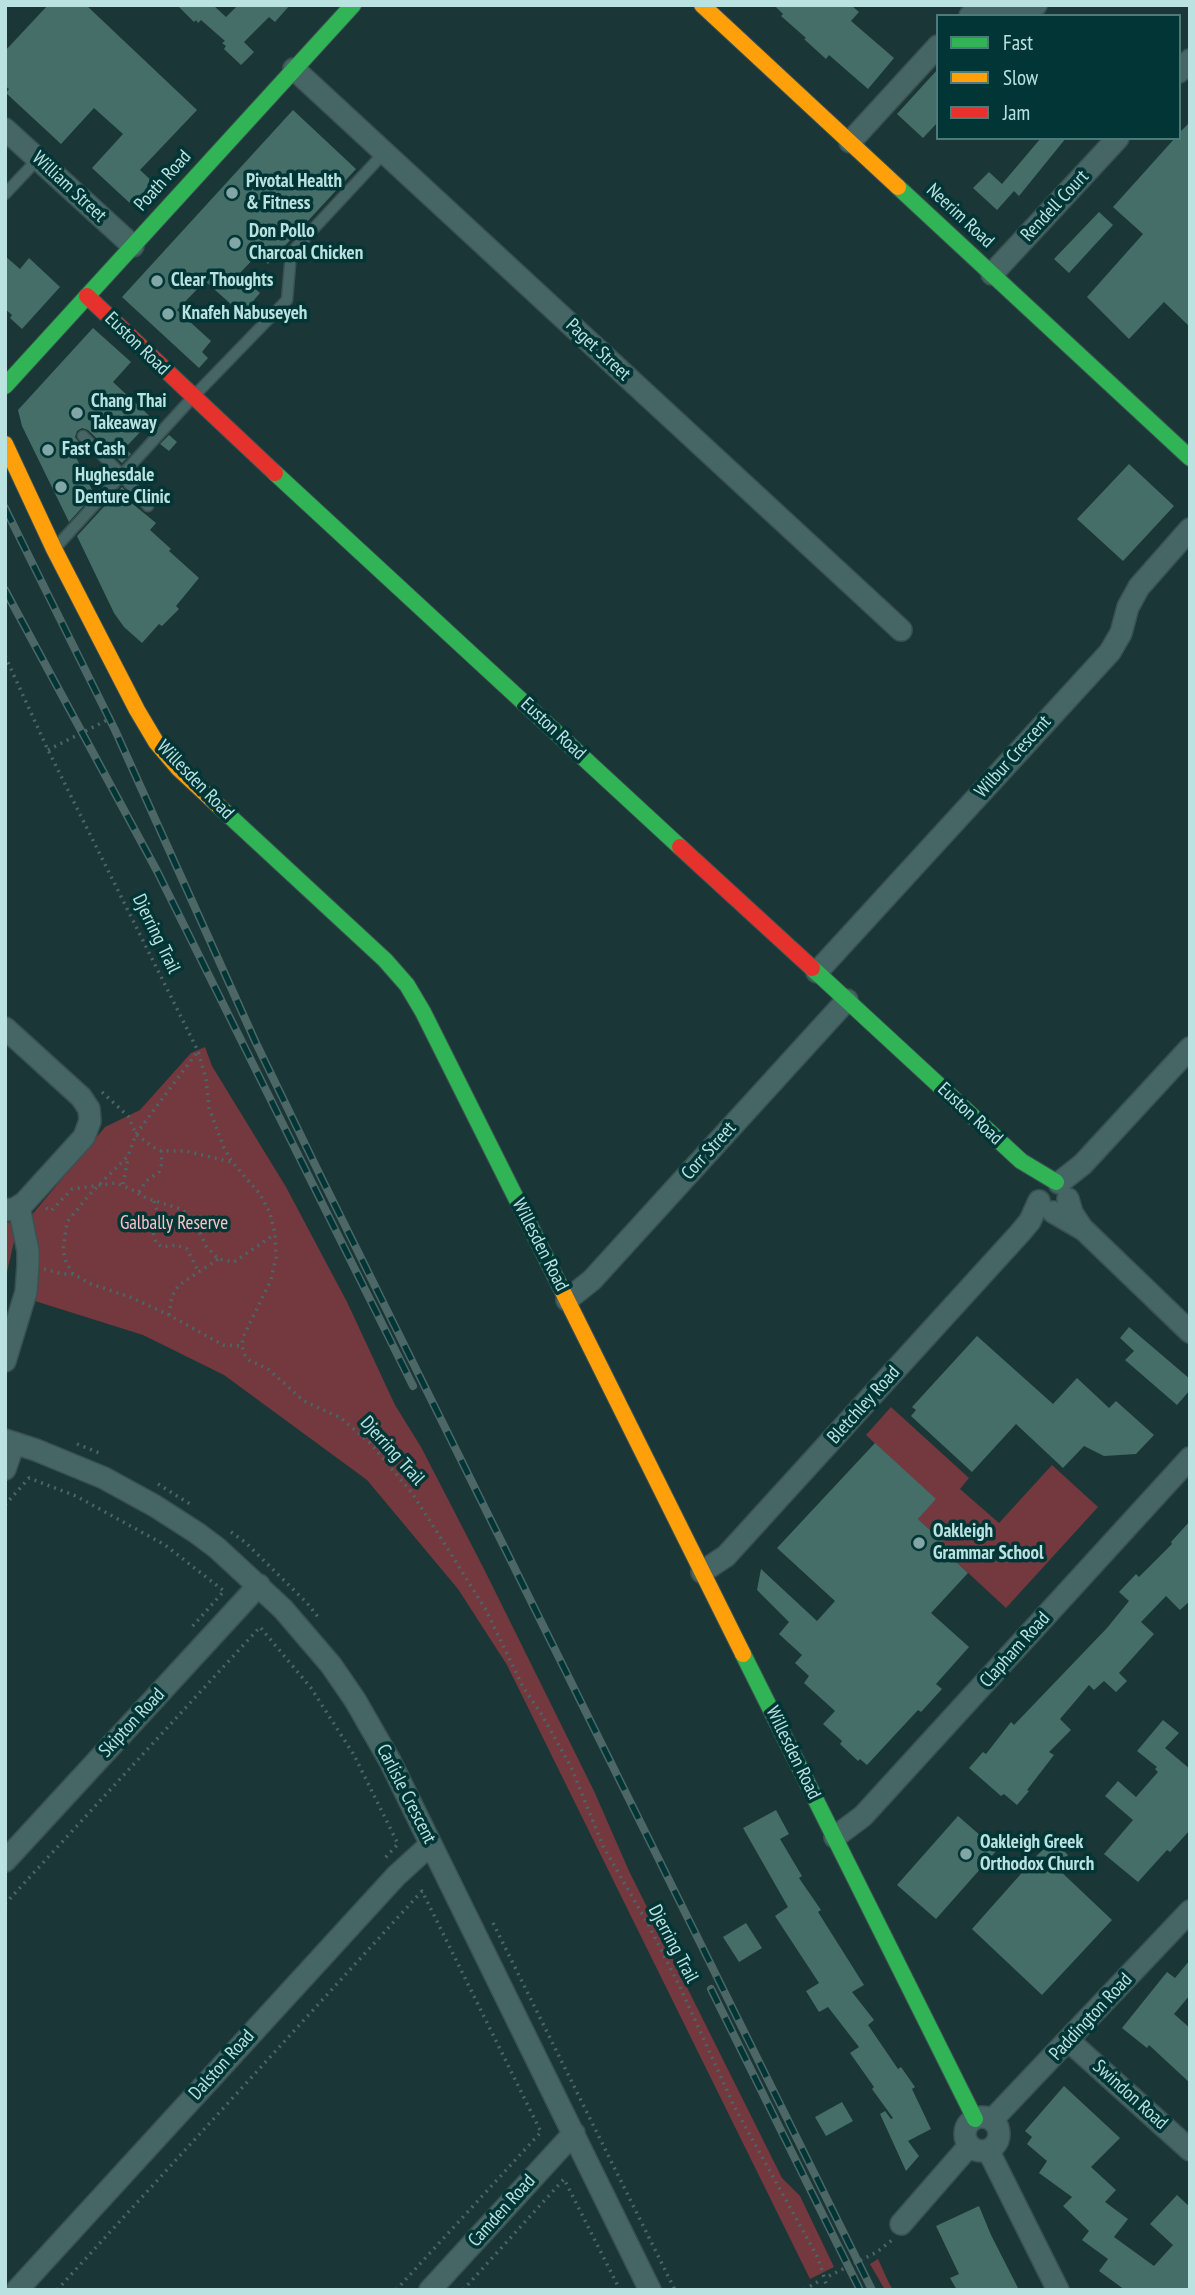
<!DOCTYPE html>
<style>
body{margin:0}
#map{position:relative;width:1195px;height:2295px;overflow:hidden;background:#1b3636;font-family:"PT Sans Narrow",sans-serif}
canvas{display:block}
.frame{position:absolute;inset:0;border:7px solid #bae2e1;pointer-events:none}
.legend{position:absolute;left:936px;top:14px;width:245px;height:126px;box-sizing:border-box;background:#023636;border:2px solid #4c7b7a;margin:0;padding:9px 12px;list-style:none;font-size:21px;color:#bae2e1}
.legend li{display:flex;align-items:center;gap:14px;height:35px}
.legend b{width:35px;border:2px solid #4c7b7a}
</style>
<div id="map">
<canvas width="1195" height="2295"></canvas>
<div class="frame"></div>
<ul class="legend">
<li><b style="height:9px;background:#30b455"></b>Fast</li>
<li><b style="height:9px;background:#ff9f0a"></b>Slow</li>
<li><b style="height:9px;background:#e5322d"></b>Jam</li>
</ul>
</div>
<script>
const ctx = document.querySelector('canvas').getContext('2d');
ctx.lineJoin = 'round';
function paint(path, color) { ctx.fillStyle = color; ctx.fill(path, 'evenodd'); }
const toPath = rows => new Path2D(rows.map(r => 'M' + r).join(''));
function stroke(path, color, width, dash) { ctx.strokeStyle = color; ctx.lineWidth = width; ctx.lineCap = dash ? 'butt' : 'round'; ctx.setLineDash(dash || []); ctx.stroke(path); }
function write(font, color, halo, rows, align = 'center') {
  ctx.font = font + ' "PT Sans Narrow",sans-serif'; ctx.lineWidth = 7; ctx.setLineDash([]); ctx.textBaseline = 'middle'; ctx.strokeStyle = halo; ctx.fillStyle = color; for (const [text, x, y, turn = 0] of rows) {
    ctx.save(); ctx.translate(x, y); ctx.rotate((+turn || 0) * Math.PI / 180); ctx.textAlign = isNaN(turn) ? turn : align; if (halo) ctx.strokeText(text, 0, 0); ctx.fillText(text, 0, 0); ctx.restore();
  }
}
const green = toPath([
 [205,1047,212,1066,286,1187,347,1302,395,1405,421,1447,485,1571,594,1791,629,1871,782,2178,800,2196,834,2267,810,2279,507,1665,458,1589,367,1480,224,1375,143,1335,35,1301,31,1216,105,1127,140,1110,191,1053],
 [5,1222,18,1224,5,1281],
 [891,1407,969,1478,960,1489,999,1523,1052,1465,1098,1507,1006,1608,951,1557,955,1553,918,1519,935,1499,866,1435],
 [878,2259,889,2283,893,2290,885,2290,870,2264]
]);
const building = toPath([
 [48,5,86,5,197,110,140,170,154,183,133,206,92,168,123,134,94,108,61,144,6,93,9,89,5,86,5,51],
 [177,5,213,5,226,17,238,5,290,5,275,22,269,17,244,42,254,52,241,65,224,49,226,46,222,43,225,41,201,20,198,23,196,20,194,22],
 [774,5,851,5,859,12,851,21,894,58,868,89,829,55,826,59,804,39,806,38,781,16,783,14],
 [938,69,938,122,923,138,897,114],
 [293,110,356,169,268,264,258,254,239,274,260,293,242,314,205,281,177,310,211,341,202,352,208,358,199,368,122,297],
 [1190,122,1190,327,1164,302,1129,339,1087,297,1143,234,1113,207,1175,138,1179,138,1179,133],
 [1041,138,1066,138,1019,196,1014,191,997,210,973,188,989,172,1002,184],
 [1099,212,1113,225,1069,273,1054,259],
 [5,256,20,269,29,258,60,287,22,329,10,318,12,315,5,309],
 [93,328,131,362,113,382,158,424,149,434,143,429,125,448,131,454,122,463,88,430,82,428,77,431,75,437,80,444,69,443,94,494,69,522,22,426,18,410],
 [169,435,177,442,169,451,160,444],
 [1129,464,1174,506,1123,561,1077,519],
 [122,487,131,497,128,500,156,523,150,530,171,549,169,551,199,578,176,606,179,609,162,626,159,624,142,643,124,627,114,613,77,536],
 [1129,1327,1190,1379,1190,1390,1177,1405,1125,1360,1134,1351,1120,1338],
 [977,1336,1053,1404,1077,1378,1109,1408,1116,1401,1154,1435,1136,1454,1104,1456,1084,1446,1063,1468,1016,1424,972,1472,911,1416,916,1410,912,1407],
 [875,1443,936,1499,918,1519,955,1553,951,1557,968,1573,931,1613,969,1647,936,1684,942,1689,921,1712,918,1710,867,1765,860,1759,858,1761,840,1744,842,1741,823,1724,835,1711,804,1683,809,1676,795,1663,802,1655,779,1634,789,1622,757,1590,761,1569,817,1621,835,1601,777,1548],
 [1190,1521,1190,1601,1180,1610,1166,1596,1141,1622,1154,1634,1119,1673,1127,1681,1116,1692,1104,1681,1094,1690,1089,1685,1060,1719,1071,1730,1049,1752,1054,1755,1027,1790,1029,1791,1017,1805,1004,1794,1001,1796,969,1768,983,1752,986,1754,1011,1722,1014,1725,1107,1628,1129,1601,1119,1592,1136,1574,1139,1577,1172,1544,1171,1542],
 [1163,1720,1179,1733,1165,1748,1190,1769,1190,1830,1170,1852,1167,1850,1138,1882,1104,1854,1133,1820,1105,1796,1118,1781,1136,1797,1158,1772,1155,1769,1157,1767,1137,1751],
 [776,1810,789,1834,780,1839,802,1876,799,1878,821,1910,818,1912,864,1985,852,1992,874,2020,868,2025,898,2069,901,2067,915,2087,912,2089,931,2129,908,2141,919,2156,906,2171,880,2114,885,2111,891,2119,893,2118,872,2089,874,2087,850,2053,859,2047,828,2007,819,2012,806,1991,819,1983,775,1916,788,1907,743,1828],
 [958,1816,997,1850,936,1919,897,1885],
 [1053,1840,1068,1855,1056,1867,1112,1920,1042,1995,972,1929,1027,1867,1026,1866],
 [746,1923,762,1948,739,1962,723,1937],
 [1190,1960,1190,1995,1174,2014,1190,2028,1190,2083,1149,2045,1147,2048,1122,2028,1167,1972,1175,1978],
 [1064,2086,1120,2138,1091,2167,1116,2190,1105,2202,1128,2219,1114,2237,1154,2266,1173,2245,1150,2224,1177,2195,1190,2207,1190,2290,1125,2290,1099,2271,1108,2259,1082,2240,1089,2231,1063,2206,1072,2197,1039,2173,1047,2161,1027,2144,1032,2137,1025,2131],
 [842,2102,853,2121,826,2136,815,2117],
 [979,2206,991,2235,1019,2290,957,2290,950,2278,959,2274,936,2226]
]);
const path = toPath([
 [5,656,48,750,198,1051,206,1079,209,1108,224,1148,232,1162,260,1194,270,1213,275,1234,276,1257,271,1280,243,1337,242,1346,245,1355,249,1360,268,1369,304,1401,341,1418,371,1444,412,1493,451,1554,486,1610,523,1687,542,1715,571,1767,603,1846,649,1926,680,1987,735,2108,818,2258,828,2290],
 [48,750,115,716],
 [102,1092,128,1116,136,1134,153,1147,161,1151,186,1151,231,1162],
 [123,1184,128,1158],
 [139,1192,146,1181,159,1172,162,1163,161,1151],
 [154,1201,159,1217,152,1228,156,1243,162,1247,176,1245,187,1249,199,1273],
 [46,1208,51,1211,72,1189,116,1183,131,1189,146,1198,181,1209,194,1220,206,1246,218,1259,234,1262,275,1234],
 [198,1225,219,1231],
 [44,1269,62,1274,73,1274,91,1284,130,1297,169,1315,223,1345,242,1346],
 [73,1274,66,1262,63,1250,67,1222,90,1194,128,1156,136,1134,198,1051],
 [169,1315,172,1296,179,1285,218,1259],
 [77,1444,102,1454],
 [158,1484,190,1504],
 [5,1505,29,1478,76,1496,165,1545,224,1591,191,1628],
 [231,1532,245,1542,307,1603,318,1617],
 [5,1904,260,1627,311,1688,354,1755,398,1844,385,1858],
 [493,1923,675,2290],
 [829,2276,877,2252,892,2240],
 [57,2290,422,1891,541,2132,396,2290],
 [463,2290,564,2179,620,2290],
 [804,2290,819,2281]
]);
const lane = toPath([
 [5,194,38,159],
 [83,436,122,475,148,506],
 [56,547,193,397,287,300,291,253,384,153]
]);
const street = toPath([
 [970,16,980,11,1012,12,1036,5],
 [294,69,901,630],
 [1179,72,1190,60],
 [5,129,133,246],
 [850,142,938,46],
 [992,274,1118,138],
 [817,972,1110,652,1121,633,1128,607,1139,587,1190,529],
 [5,1028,81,1097,89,1109,90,1121,84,1137,24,1203,14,1209,5,1210],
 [1059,1183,1083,1164,1190,1048],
 [1068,1199,1072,1213,1082,1228],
 [1053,1212,1084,1230,1190,1332],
 [567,1300,592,1280,847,1000],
 [5,1361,26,1292,28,1265,28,1251,19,1207],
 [5,1440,36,1450,104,1478,155,1506,197,1533,217,1548,283,1609,331,1665,355,1700,390,1761,650,2290],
 [5,1469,14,1443],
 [702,1572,726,1556,1020,1233,1030,1221,1039,1201],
 [835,1837,863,1816,1190,1458],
 [5,1861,259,1585],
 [1069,2041,1190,2150],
 '965 2134a17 17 0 1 1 34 0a17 17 0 1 1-34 0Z',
 [992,2120,1190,1911],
 [988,2150,1058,2290],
 [901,2224,969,2146],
 [17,2290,396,1876,431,1844],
 [430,2290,574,2133]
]);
const fast = toPath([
 [898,187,1190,458],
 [5,386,353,5],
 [275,473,680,847],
 [223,810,385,960,407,985,423,1012,561,1288],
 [812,968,1021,1161,1056,1182],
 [743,1654,975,2119]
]);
const slow = toPath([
 [702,5,898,187],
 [5,444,54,549,137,710,156,742,179,769,223,810],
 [561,1288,743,1654]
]);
const jam = toPath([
 [87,296,275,473],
 [680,847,812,968]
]);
const rail = toPath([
 [5,508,115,730,256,1043,321,1177,872,2290],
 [5,590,157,871,413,1386],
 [711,1989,860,2290]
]);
const markers = [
 [232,193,7,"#82a6a5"],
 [235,243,7,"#82a6a5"],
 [157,281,7,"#82a6a5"],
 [168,314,7,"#82a6a5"],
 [77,413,7,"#82a6a5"],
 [48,450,7,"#82a6a5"],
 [61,487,7,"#82a6a5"],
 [919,1543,7,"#82a6a5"],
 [966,1854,7,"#82a6a5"]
];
const streetNames = [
 ["Poath Road",163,181,-48],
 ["William Street",69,187,43],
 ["Rendell Court",1055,206,-47],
 ["Neerim Road",960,216,43],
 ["Euston Road",137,344,44],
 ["Paget Street",598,350,43],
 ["Euston Road",553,729,43],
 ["Wilbur Crescent",1013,757,-48],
 ["Willesden Road",195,780,46],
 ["Djerring Trail",156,934,64],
 ["Euston Road",970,1114,43],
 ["Corr Street",709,1151,-48],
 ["Willesden Road",540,1245,63],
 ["Bletchley Road",864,1405,-48],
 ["Djerring Trail",392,1451,48],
 ["Clapham Road",1015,1650,-48],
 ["Skipton Road",132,1723,-47],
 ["Willesden Road",793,1753,64],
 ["Carlisle Crescent",406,1794,63],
 ["Djerring Trail",673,1944,62],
 ["Paddington Road",1091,2017,-47],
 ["Dalston Road",222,2065,-48],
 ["Swindon Road",1130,2095,42],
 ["Camden Road",502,2211,-48]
];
const poiNames = [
 ["Pivotal Health",246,182],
 ["& Fitness",246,204],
 ["Don Pollo",249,232],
 ["Charcoal Chicken",249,254],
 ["Clear Thoughts",171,281],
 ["Knafeh Nabuseyeh",182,314],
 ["Chang Thai",91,402],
 ["Takeaway",91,424],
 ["Fast Cash",62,450],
 ["Hughesdale",75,476],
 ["Denture Clinic",75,498],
 ["Oakleigh",933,1532],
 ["Grammar School",933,1554],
 ["Oakleigh Greek",980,1843],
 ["Orthodox Church",980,1865]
];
const parkNames = [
 ["Galbally Reserve",174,1224]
];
paint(green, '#74383f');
paint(building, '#466e68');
stroke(lane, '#3a5151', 13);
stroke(street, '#3a5151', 24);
stroke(fast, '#3a5151', 18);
stroke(slow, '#3a5151', 18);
stroke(jam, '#3a5151', 18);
stroke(path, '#4b6666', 3.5, [2, 5]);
stroke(lane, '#466666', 10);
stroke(street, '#466666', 21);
stroke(fast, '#30b455', 16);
stroke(slow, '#ff9f0a', 16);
stroke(jam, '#e5322d', 16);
stroke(rail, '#4d6767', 8);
stroke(rail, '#023636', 5, [16]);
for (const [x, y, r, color] of markers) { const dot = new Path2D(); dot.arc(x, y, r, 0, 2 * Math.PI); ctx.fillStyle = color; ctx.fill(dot); stroke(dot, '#023636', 2.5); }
write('19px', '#bae2e1', '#023636', streetNames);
write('bold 19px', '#bae2e1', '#023636', poiNames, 'left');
write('19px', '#fcc5c7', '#023636', parkNames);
</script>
